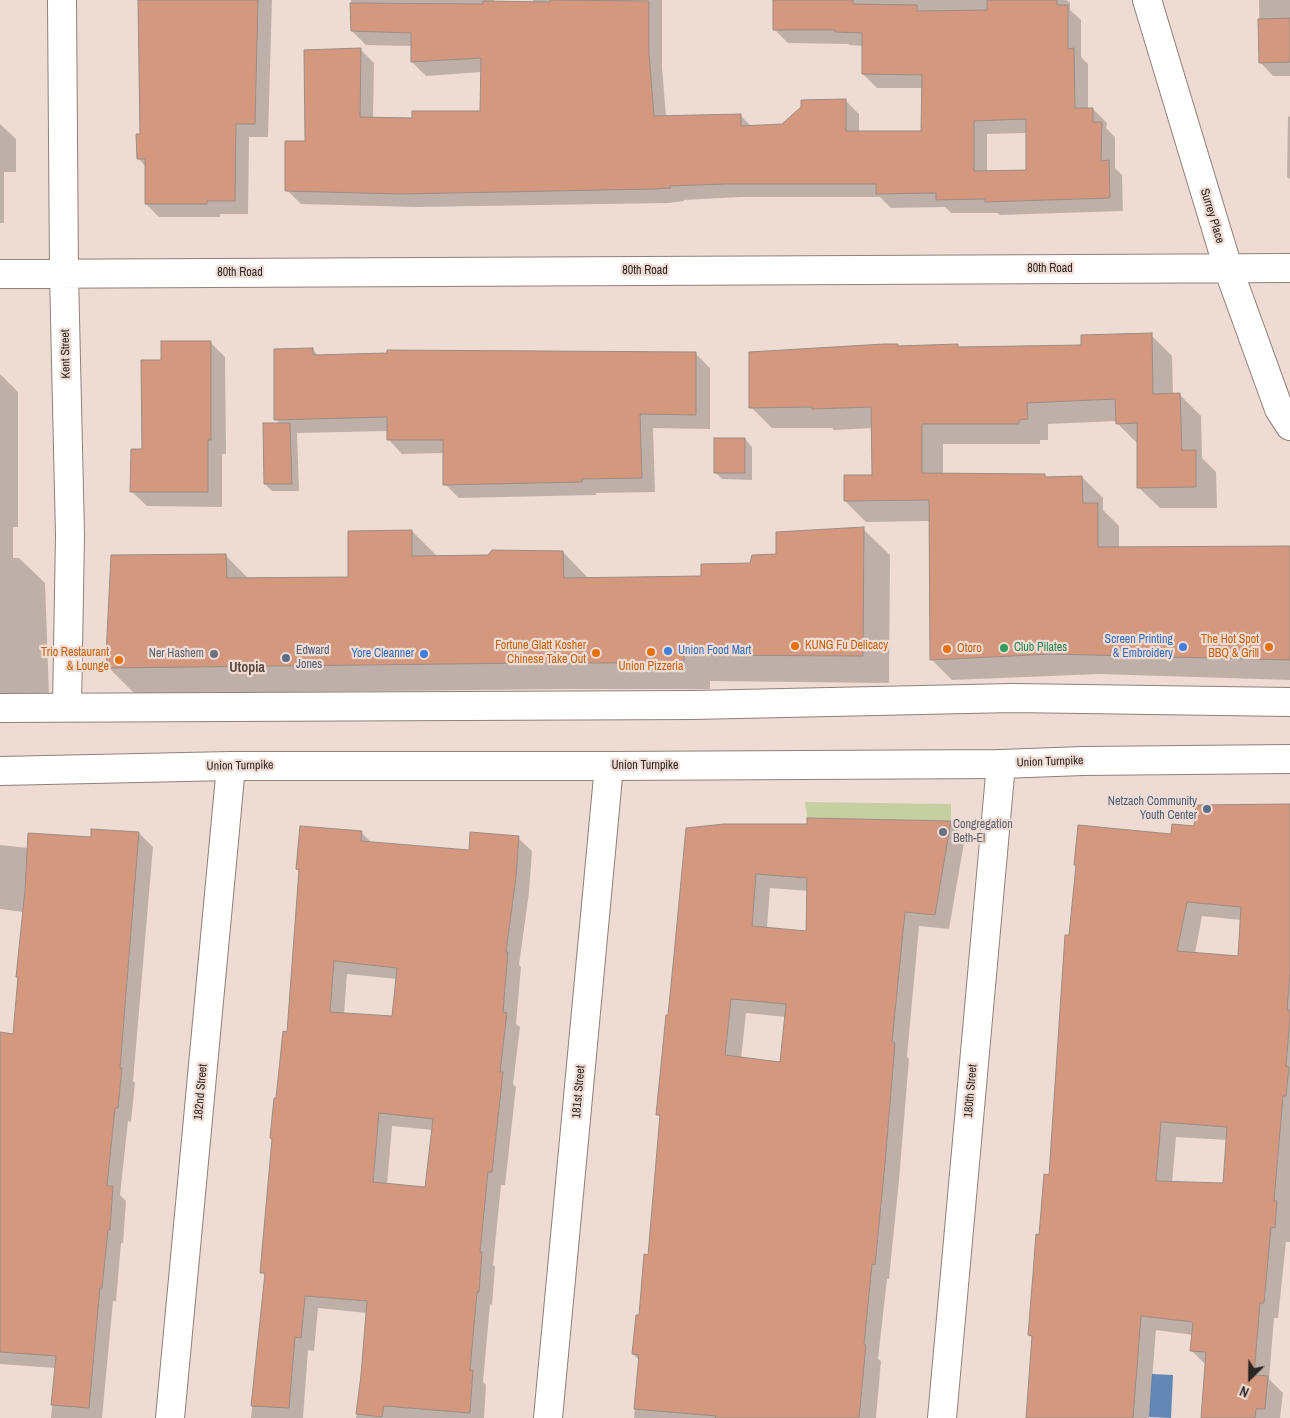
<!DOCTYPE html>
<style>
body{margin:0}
#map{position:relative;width:1290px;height:1418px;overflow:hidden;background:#eedcd4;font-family:"Archivo Narrow",sans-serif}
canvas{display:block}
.north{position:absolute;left:1225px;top:1353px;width:50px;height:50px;-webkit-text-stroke:4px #eedcd4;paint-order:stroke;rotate:203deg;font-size:14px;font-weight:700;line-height:20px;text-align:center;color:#2c2522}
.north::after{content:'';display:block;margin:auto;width:18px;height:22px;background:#2c2522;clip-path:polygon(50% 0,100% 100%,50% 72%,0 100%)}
</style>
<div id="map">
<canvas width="1290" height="1418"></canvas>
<div class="north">N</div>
</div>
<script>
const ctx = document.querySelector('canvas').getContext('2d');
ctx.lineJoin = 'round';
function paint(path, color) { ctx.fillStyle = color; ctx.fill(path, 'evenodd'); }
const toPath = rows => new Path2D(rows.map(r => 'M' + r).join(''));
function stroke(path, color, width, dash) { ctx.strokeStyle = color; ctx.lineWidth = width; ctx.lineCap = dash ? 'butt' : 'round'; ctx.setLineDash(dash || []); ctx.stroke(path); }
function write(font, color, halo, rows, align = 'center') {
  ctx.font = font + ' "Archivo Narrow",sans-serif'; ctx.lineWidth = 4.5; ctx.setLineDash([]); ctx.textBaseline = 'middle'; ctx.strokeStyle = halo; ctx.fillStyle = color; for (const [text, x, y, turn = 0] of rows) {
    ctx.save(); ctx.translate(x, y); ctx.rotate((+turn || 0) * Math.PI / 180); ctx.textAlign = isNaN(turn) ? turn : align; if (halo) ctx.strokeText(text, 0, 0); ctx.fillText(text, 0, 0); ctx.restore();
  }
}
const green = toPath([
 [805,802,951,804,951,821,807,818]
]);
const water = toPath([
 [1152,1374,1173,1375,1171,1418,1149,1417]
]);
const shadow = toPath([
 [139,0,272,0,268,137,249,137,248,214,220,214,220,217,159,217,146,204,146,167,138,158,142,135],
 [351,0,494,0,494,3,533,3,533,0,662,0,662,67,666,117,740,115,752,127,782,126,845,100,859,114,859,132,922,132,923,88,877,88,863,74,863,46,850,45,848,44,788,43,774,29,774,0,1067,0,1070,3,1070,10,1081,20,1081,57,1088,64,1088,109,1093,109,1107,123,1106,128,1115,137,1115,168,1122,175,1123,211,1000,215,997,213,951,213,945,207,891,208,880,197,741,197,684,200,684,201,669,203,416,207,301,204,287,190,306,142,360,49,374,63,373,118,413,119,481,112,482,72,426,76,412,62,412,46,366,45,352,31],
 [1027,133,1027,171,987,172,987,134],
 [1259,0,1290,0,1290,76,1273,76,1260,62],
 [1288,116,1290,117,1290,179,1287,177],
 [0,124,16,139,16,172,4,172,4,223,0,223],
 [1151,335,1172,356,1173,395,1180,395,1201,416,1202,458,1216,472,1217,508,1160,508,1138,487,1138,444,1117,423,1117,421,1048,424,1048,440,1040,440,1040,444,943,444,943,474,1044,475,1048,478,1082,477,1103,498,1103,510,1119,526,1119,548,1290,548,1290,680,1099,674,952,680,931,659,930,521,866,522,845,501,873,476,873,428,834,430,832,428,772,428,751,407,898,345,899,347,957,346,960,348,1083,346],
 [210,342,225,357,226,454,222,454,222,507,147,506,132,492,144,451,162,361],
 [312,349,319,356,696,354,710,368,710,429,653,428,655,492,596,493,596,495,459,498,445,484,444,453,402,454,388,439,388,431,297,433,299,491,272,491,265,484,280,424,276,419],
 [0,374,18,392,18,527,13,527,13,558,19,558,45,583,49,695,0,696],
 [745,439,752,447,752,480,722,479,715,472],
 [863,529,890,555,889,683,710,681,710,689,560,689,135,694,109,668,226,556,249,579,350,578,412,531,438,557,563,552,589,579,702,578,751,564],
 [1290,806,1290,1242,1286,1242,1278,1318,1274,1318,1269,1379,1283,1393,1280,1418,1203,1418,1206,1365,1192,1351,1193,1335,1156,1330,1149,1418,1027,1418,1033,1338,1030,1335,1040,1236,1050,1176,1077,866,1076,865,1195,827],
 [1202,916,1241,920,1239,957,1195,953],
 [1176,1137,1228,1140,1224,1185,1172,1183],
 [809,819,951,823,965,837,949,929,919,926,907,1056,909,1059,899,1180,889,1279,887,1279,878,1359,881,1361,876,1418,634,1418,639,1360,633,1354,649,1256,661,1118,657,1114,669,1016,687,829,809,825],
 [770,888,808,891,808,933,767,928],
 [746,1013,786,1017,781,1064,741,1059],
 [139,833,153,847,133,1081,135,1083,131,1122,128,1121,120,1195,126,1201,123,1243,121,1243,116,1301,113,1301,102,1418,51,1418,56,1368,0,1364,0,1033,15,1035,19,978,17,977,24,912,0,909,0,845,28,848,92,838],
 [362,833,373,844,470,851,518,838,532,851,529,892,519,965,521,967,516,1024,520,1027,513,1084,516,1087,505,1185,501,1185,493,1265,495,1267,492,1305,490,1304,483,1382,486,1385,484,1418,356,1418,362,1376,367,1313,318,1308,314,1351,308,1350,303,1418,251,1418,266,1276,261,1272,277,1099,288,1033,300,872,297,869],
 [347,974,397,979,393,1018,344,1014],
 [392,1126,433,1130,426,1188,387,1185]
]);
const building = toPath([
 [138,0,258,0,255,124,236,124,235,201,207,201,207,204,145,204,145,159,137,159,136,134,140,134,138,0],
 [550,0,649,1,649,53,654,116,741,114,741,126,782,124,801,107,801,100,846,99,846,131,921,131,922,75,862,74,862,33,835,32,835,30,773,30,773,0,853,0,853,4,917,5,917,11,987,10,987,0,1057,0,1057,5,1068,5,1068,49,1074,48,1075,108,1093,108,1093,122,1102,122,1101,161,1109,160,1110,198,985,202,985,199,936,200,936,193,876,194,876,184,727,184,670,186,671,188,655,189,401,194,285,191,285,141,305,141,304,50,361,48,360,117,412,118,412,111,480,111,481,58,411,62,411,33,351,31,350,3,483,4,483,1,550,2,550,0],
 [1026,119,1026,170,974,171,974,121,1026,119],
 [1290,18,1290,62,1259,63,1258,19,1290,18],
 [1152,333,1153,394,1180,393,1182,450,1196,450,1196,487,1137,488,1137,423,1116,424,1115,399,1027,403,1028,419,1019,420,1019,424,922,424,922,473,1045,474,1045,477,1082,476,1083,503,1098,503,1098,547,1290,546,1290,660,1052,654,930,660,929,500,844,501,844,475,872,475,871,407,812,409,812,407,749,408,749,352,884,344,898,344,898,346,958,344,958,347,1081,345,1081,335,1152,333],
 [161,341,211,341,211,440,208,440,208,492,130,492,131,449,142,449,141,360,161,360,161,341],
 [313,348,313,355,387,353,387,350,696,352,696,415,640,414,642,478,582,479,582,482,443,485,443,440,387,440,387,417,274,420,274,349,313,348],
 [263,423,290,423,292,484,264,484,263,423],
 [714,438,745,438,745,473,714,473,714,438],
 [864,527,863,656,684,655,684,663,532,663,108,668,106,656,111,555,226,554,227,578,348,577,348,531,412,530,412,556,488,555,492,550,563,551,564,578,701,576,701,564,750,563,752,555,776,554,776,532,864,527],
 [1290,804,1290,973,1287,1010,1290,1010,1290,1018,1286,1066,1289,1067,1286,1096,1283,1096,1274,1201,1277,1201,1275,1228,1271,1227,1264,1303,1260,1303,1254,1375,1268,1376,1265,1409,1256,1409,1255,1418,1201,1418,1206,1352,1190,1351,1193,1322,1141,1316,1133,1418,1026,1418,1032,1336,1028,1335,1033,1274,1036,1234,1039,1235,1044,1174,1049,1175,1065,935,1069,935,1076,865,1074,865,1078,825,1171,834,1172,824,1194,826,1196,805,1290,804],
 [1187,902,1241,907,1238,956,1177,951,1187,902],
 [1161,1122,1227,1127,1223,1183,1156,1181,1161,1122],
 [807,818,951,821,935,915,905,912,892,1042,895,1043,885,1164,875,1265,872,1264,864,1345,866,1345,859,1418,715,1418,716,1416,634,1409,639,1355,632,1354,636,1315,639,1315,644,1254,648,1255,660,1115,656,1115,666,1015,668,1015,674,955,686,828,724,824,807,824,807,818],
 [756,874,807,878,806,931,752,926,756,874],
 [731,999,786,1004,780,1062,725,1055,731,999],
 [300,826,362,831,361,841,469,850,470,832,519,836,516,877,506,952,508,952,503,1012,507,1013,500,1072,503,1072,492,1172,488,1172,480,1252,482,1252,479,1292,477,1292,470,1370,473,1370,470,1413,384,1406,382,1417,356,1414,361,1375,367,1301,305,1296,301,1338,295,1337,289,1408,251,1406,265,1273,260,1273,272,1139,270,1138,274,1098,276,1098,283,1031,287,1032,299,870,296,869,300,826],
 [334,961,397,968,392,1016,330,1012,334,961],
 [379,1113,433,1119,425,1187,373,1182,379,1113],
 [91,829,139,832,120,1068,122,1068,118,1108,115,1108,107,1186,113,1186,110,1230,108,1230,102,1288,100,1288,89,1408,51,1405,56,1356,0,1352,0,1032,13,1034,18,977,16,977,25,890,28,833,91,837,91,829]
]);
const minor = toPath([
 [62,0,64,274,70,535,67,707],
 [1147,0,1228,268,1279,409,1290,426],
 [0,274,1290,268],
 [170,1418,231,766],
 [548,1418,609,766],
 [942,1418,1001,764]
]);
const major = toPath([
 [0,708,693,705,1013,698,1290,702],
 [0,771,231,766,609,766,1001,764,1083,761,1290,759]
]);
const markers = [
 [795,646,5,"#e8710a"],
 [1183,647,5,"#3f7fe0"],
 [1269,647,5,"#e8710a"],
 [1004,648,5,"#2e9e5b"],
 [947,649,5,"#e8710a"],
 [668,651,5,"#3f7fe0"],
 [651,652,5,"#e8710a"],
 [596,653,5,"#e8710a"],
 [214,654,5,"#6b7280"],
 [424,654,5,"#3f7fe0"],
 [286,658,5,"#5c6f8a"],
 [119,660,5,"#e8710a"],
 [1207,809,5,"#5c6f8a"],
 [943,832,5,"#6b7280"]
];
const streetNames = [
 ["Surrey Place",1212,216,73],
 ["80th Road",1050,269],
 ["80th Road",645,271],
 ["80th Road",240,273],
 ["Kent Street",66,354,-91],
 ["Union Turnpike",1050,762,-2],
 ["Union Turnpike",240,766,-1],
 ["Union Turnpike",645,766],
 ["180th Street",971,1091,-85],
 ["182nd Street",201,1092,-85],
 ["181st Street",579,1092,-85]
];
const shopNames = [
 ["Screen Printing",1173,640],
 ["& Embroidery",1173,654],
 ["Union Food Mart",678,651,"left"],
 ["Yore Cleanner",414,654]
];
const foodNames = [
 ["The Hot Spot",1259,640],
 ["BBQ & Grill",1259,654],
 ["Fortune Glatt Kosher",586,646],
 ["Chinese Take Out",586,660],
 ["KUNG Fu Delicacy",805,646,"left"],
 ["Otoro",957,649,"left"],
 ["Trio Restaurant",109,653],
 ["& Lounge",109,667],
 ["Union Pizzeria",651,667,"center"]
];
const leisureNames = [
 ["Club Pilates",1014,648]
];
const serviceNames = [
 ["Edward",296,651],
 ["Jones",296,665],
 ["Netzach Community",1197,802,"right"],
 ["Youth Center",1197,816,"right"]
];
const worshipNames = [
 ["Ner Hashem",204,654],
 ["Congregation",953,825,"left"],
 ["Beth-El",953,839,"left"]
];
const neighbourhoodNames = [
 ["Utopia",247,668]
];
paint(green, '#c6cfa0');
paint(water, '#6188b4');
paint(shadow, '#0003');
paint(building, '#d3987e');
stroke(building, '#9c8c85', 1);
stroke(minor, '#908079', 30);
stroke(major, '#908079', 30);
stroke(minor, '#fff', 28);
stroke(major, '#fff', 28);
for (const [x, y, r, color] of markers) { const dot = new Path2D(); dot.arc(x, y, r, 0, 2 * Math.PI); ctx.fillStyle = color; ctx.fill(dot); stroke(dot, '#eedcd4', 2); }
write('12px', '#2c2522', '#eedcd4', streetNames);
write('12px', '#366cbe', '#eedcd4', shopNames, 'right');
write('12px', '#c56008', '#eedcd4', foodNames, 'right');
write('12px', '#27864d', '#eedcd4', leisureNames, 'left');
write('12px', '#4e5e75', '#eedcd4', serviceNames, 'left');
write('12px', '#5b616d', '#eedcd4', worshipNames, 'right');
write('bold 14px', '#5a4c45', '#eedcd4', neighbourhoodNames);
</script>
